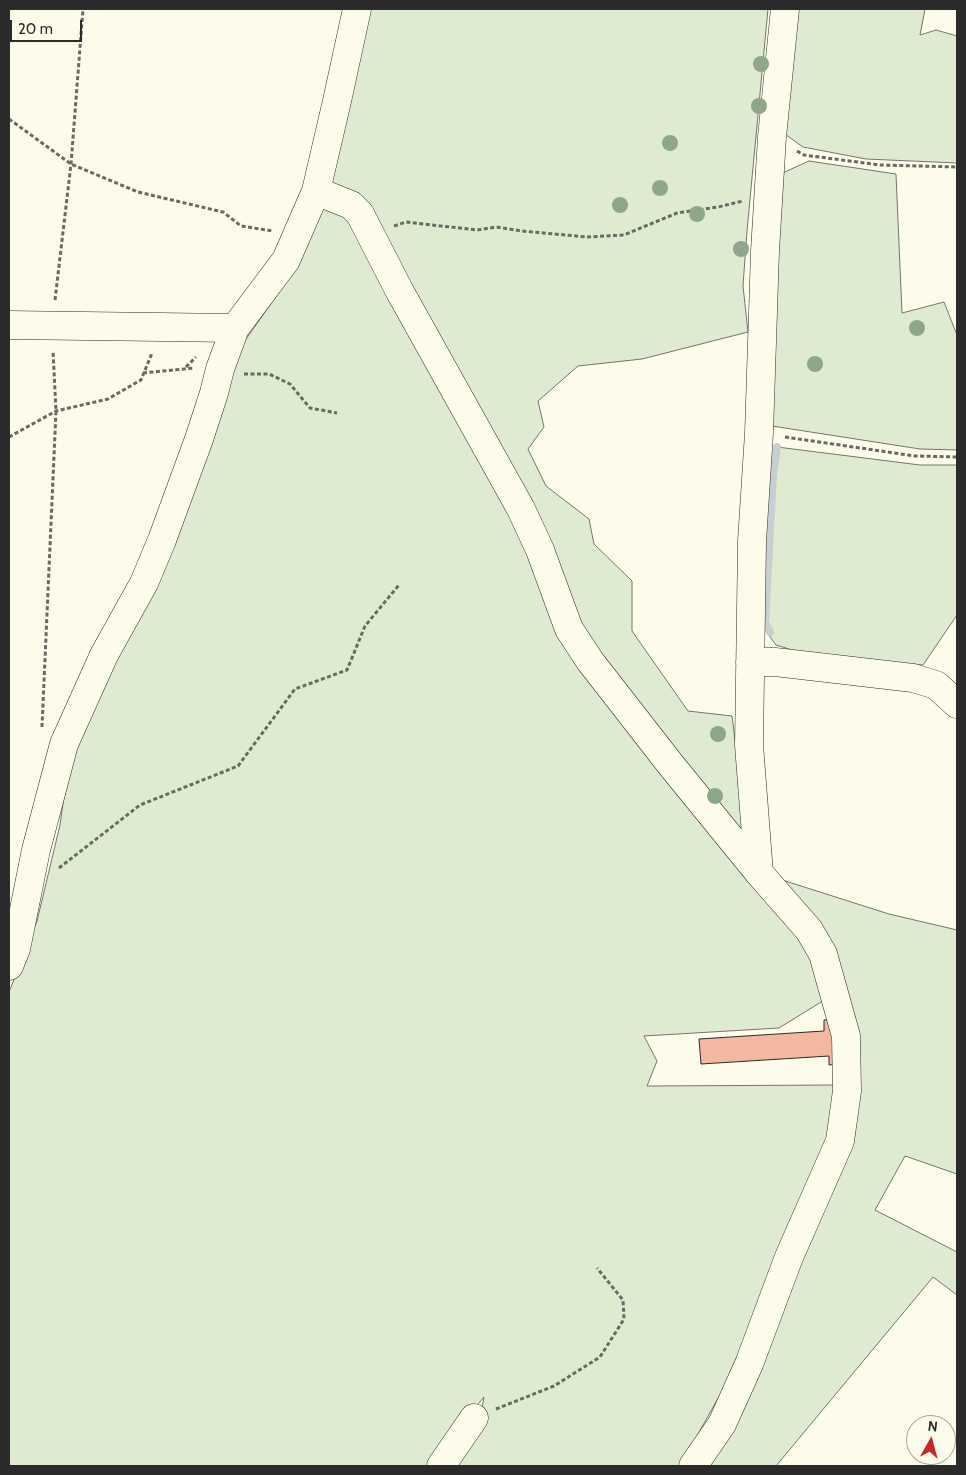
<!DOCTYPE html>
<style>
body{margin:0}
#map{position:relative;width:966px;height:1475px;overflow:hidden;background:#fdfbea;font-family:Cabin,sans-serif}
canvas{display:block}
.frame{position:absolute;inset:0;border:10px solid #2b2b2b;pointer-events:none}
.north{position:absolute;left:906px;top:1415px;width:50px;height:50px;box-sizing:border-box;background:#fdfbea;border:1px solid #a9a89e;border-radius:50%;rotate:7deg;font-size:14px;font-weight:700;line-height:20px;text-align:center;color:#2b2b2b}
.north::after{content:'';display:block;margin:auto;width:18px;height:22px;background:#c62828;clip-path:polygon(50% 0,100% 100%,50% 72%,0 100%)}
.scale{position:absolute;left:10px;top:20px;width:72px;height:22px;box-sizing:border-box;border:2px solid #2b2b2b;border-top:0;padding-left:6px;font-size:15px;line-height:18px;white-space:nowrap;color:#2b2b2b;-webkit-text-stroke:4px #fdfbea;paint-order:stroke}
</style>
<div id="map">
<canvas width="966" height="1475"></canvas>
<div class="frame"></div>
<div class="north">N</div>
<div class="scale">20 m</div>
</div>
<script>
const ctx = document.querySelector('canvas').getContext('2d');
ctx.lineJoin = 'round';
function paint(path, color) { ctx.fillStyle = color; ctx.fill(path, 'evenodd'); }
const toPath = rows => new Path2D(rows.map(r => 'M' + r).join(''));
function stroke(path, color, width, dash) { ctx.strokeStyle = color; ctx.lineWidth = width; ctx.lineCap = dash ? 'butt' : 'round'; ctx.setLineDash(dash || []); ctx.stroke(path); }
const green = toPath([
 [369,9,768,9,747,231,743,286,748,332,642,359,578,366,538,401,544,427,528,449,546,486,589,519,594,544,632,581,632,631,688,711,732,716,747,835,731,827,575,625,404,289,324,186,369,9],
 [793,9,925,9,920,35,936,30,957,36,957,163,866,159,803,147,782,132,793,9],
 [809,161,896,174,902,313,944,302,957,335,957,450,920,449,772,426,776,176,809,161],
 [318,204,350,212,528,538,562,631,812,943,826,999,779,1028,644,1036,657,1061,647,1086,837,1085,836,1135,752,1338,680,1466,450,1466,479,1425,484,1397,453,1433,432,1466,9,1466,9,992,37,921,60,825,68,767,234,356,292,274,318,204],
 [777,447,920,465,957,465,957,615,923,665,812,656,776,645,757,619,777,447],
 [779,879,889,914,957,930,957,1174,905,1156,875,1210,957,1252,957,1295,933,1277,776,1466,704,1466,804,1245,857,1041,779,879]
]);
const stream = toPath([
 [770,632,765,622,773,475,777,447]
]);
const building = toPath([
 [837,1019,840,1064,829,1065,829,1056,701,1064,699,1039,824,1031,824,1020,837,1019]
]);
const path = toPath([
 [9,119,71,164,138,192,223,212,241,226,273,231],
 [797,151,804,155,880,165,957,167],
 [394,226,406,222,477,230,496,227,522,231,587,237,624,235,677,213,718,207,743,201],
 [55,300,71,164,83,9],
 [186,367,196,357],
 [143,373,194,368],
 [244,374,269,374,290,384,310,408,337,413],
 [9,437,56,411,108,399,141,380,152,353],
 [785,437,915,456,957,457],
 [42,727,56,411,53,351],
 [59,868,140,805,238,766,295,689,347,670,365,626,399,585],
 [496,1409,554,1386,600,1357,624,1319,623,1300,597,1268]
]);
const minor = toPath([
 [316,191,351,205,360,214,399,290,521,509,540,550,569,629,590,661,671,765,759,873,809,930,823,954,846,1036,847,1091,840,1141,789,1257,749,1364,722,1424,693,1466],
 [9,325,235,328],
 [750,662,775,662,913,678,936,685,957,704],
 [759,873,749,745,752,541,759,433,765,251,772,137,785,9],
 [9,966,16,949,36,850,64,744,104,655,144,583,162,540,199,439,214,393,220,369,235,328,286,260,316,191,337,101,357,9],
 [441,1466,474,1418]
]);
const trees = [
 [761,64],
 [759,106],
 [670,143],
 [660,188],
 [620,205],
 [697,214],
 [741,249],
 [917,328],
 [815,364],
 [718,734],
 [715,796]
];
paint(green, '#deebd1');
stroke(green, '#74746e', 1);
stroke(stream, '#c7d0d0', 8);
paint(building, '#f2b8a0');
stroke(building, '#2b2b2b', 1);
stroke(minor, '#2b2b2b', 29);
stroke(path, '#6a6964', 3, [4, 2.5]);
stroke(minor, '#fdfbea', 28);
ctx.fillStyle = '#8ea78a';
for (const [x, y] of trees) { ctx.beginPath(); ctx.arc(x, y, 8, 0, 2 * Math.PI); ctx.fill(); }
</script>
